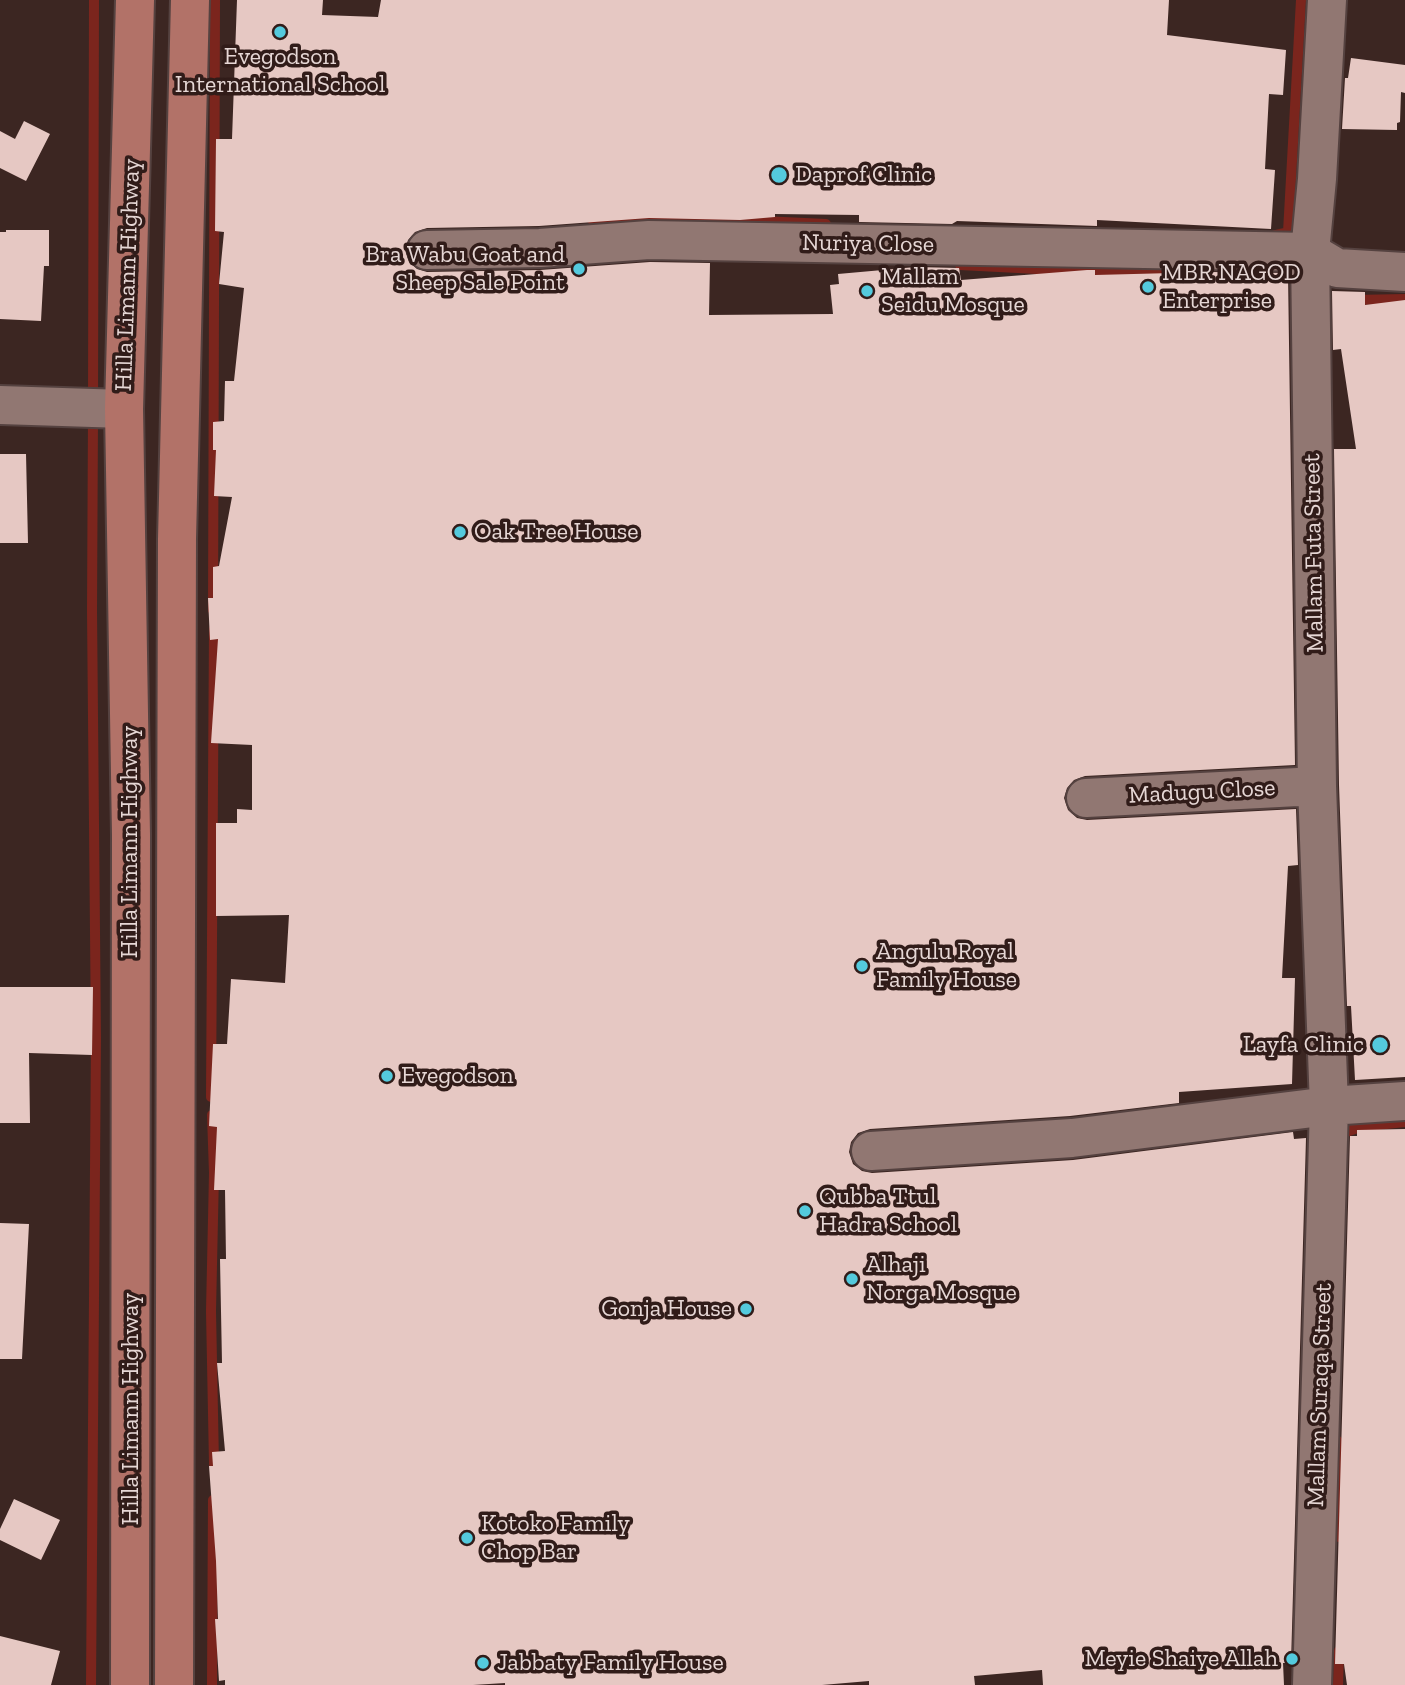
<!DOCTYPE html>
<style>
body{margin:0}
canvas{display:block;background:#3c2622}
</style>
<canvas width="1405" height="1685"></canvas>
<script>
const ctx = document.querySelector('canvas').getContext('2d');
ctx.lineJoin = 'round';
const toPath = rows => new Path2D(rows.map(r => 'M' + r).join(''));
function stroke(path, color, width, dash) { ctx.strokeStyle = color; ctx.lineWidth = width; ctx.lineCap = dash ? 'butt' : 'round'; ctx.setLineDash(dash || []); ctx.stroke(path); }
function paint(path, color) { ctx.fillStyle = color; ctx.fill(path, 'evenodd'); }
function write(font, color, halo, rows, align = 'center') {
  ctx.font = font + ' "Zilla Slab",serif'; ctx.lineWidth = 7; ctx.setLineDash([]); ctx.textBaseline = 'middle'; ctx.strokeStyle = halo; ctx.fillStyle = color; for (const [text, x, y, turn = 0] of rows) {
    ctx.save(); ctx.translate(x, y); ctx.rotate((+turn || 0) * Math.PI / 180); ctx.textAlign = isNaN(turn) ? turn : align; if (halo) ctx.strokeText(text, 0, 0); ctx.fillText(text, 0, 0); ctx.restore();
  }
}
const stream = toPath([
 [593,221,740,220,826,224],
 [1275,235,1288,232,1301,0],
 [960,265,1076,271,1197,269],
 [1354,300,1405,299],
 [93,402,94,0],
 [213,610,215,0],
 [211,1097,214,629],
 [212,1115,214,1173,211,1311,214,1464],
 [1338,1135,1360,1127,1405,1122],
 [1338,1441,1339,1537],
 [91,1685,96,1039,92,610,93,417],
 [212,1685,213,1500],
 [1338,1685,1339,1651]
]);
const building = toPath([
 [237,0,323,0,322,15,378,17,381,0,1169,0,1167,35,1286,50,1283,95,1269,94,1265,169,1275,170,1271,229,1097,220,1097,226,957,221,952,224,859,222,859,215,775,214,775,217,740,220,649,218,539,226,427,228,415,232,408,240,405,250,409,262,417,269,427,272,540,270,650,262,710,263,709,315,833,314,830,285,839,284,838,274,916,267,959,268,961,280,1087,270,1095,270,1095,275,1211,272,1288,273,1295,765,1085,776,1074,780,1067,788,1064,798,1068,810,1077,818,1087,820,1296,809,1298,865,1288,866,1282,978,1295,978,1292,1084,1179,1092,1179,1103,1070,1116,870,1129,858,1133,851,1142,849,1152,853,1164,862,1171,872,1173,1073,1160,1293,1132,1294,1139,1306,1138,1291,1663,1283,1663,1284,1685,1043,1685,1042,1670,974,1676,975,1685,869,1685,869,1681,822,1685,505,1685,505,1683,473,1685,225,1685,225,1680,219,1681,215,1619,218,1619,216,1561,209,1466,213,1466,212,1452,225,1451,217,1363,222,1363,220,1259,226,1259,225,1190,214,1190,217,1127,209,1126,213,1044,227,1044,231,979,285,983,289,915,216,916,216,823,237,823,237,809,252,810,252,745,211,743,218,639,210,640,208,598,213,598,213,567,219,566,232,497,214,496,216,450,213,450,213,422,224,421,225,381,234,381,244,288,219,284,224,232,215,231,216,139,232,139],
 [1351,58,1405,65,1405,93,1401,92,1400,122,1397,123,1397,130,1342,129,1345,78,1348,78],
 [24,121,50,134,26,181,0,168,0,131,15,139],
 [6,230,49,230,49,266,44,266,41,321,0,319,0,232,6,232],
 [1332,291,1365,292,1365,305,1405,300,1405,1077,1355,1080,1351,1006,1347,1006,1339,785,1334,449,1356,449,1341,349,1333,350],
 [0,454,26,454,28,543,0,543],
 [0,987,93,987,92,1055,29,1053,30,1123,0,1123],
 [1405,1129,1405,1685,1347,1685,1344,1664,1335,1664,1350,1136,1357,1136,1357,1130],
 [0,1223,29,1224,22,1359,0,1359],
 [14,1499,60,1520,41,1560,0,1540,0,1529],
 [0,1636,60,1651,51,1685,0,1685]
]);
const minor = toPath([
 [427,250,540,248,649,240,1310,252,1337,268,1405,272],
 [0,405,124,409],
 [1086,798,1317,786],
 [871,1151,1072,1138,1329,1106,1405,1101],
 [1312,1685,1329,1106,1317,786,1310,252,1317,179,1327,0]
]);
const major = toPath([
 [130,1685,131,835,124,409,135,0],
 [174,1685,177,539,190,0]
]);
const markers = [
 [280,32,7,"#54cadd"],
 [779,175,9,"#54cadd"],
 [579,269,7,"#54cadd"],
 [1148,287,7,"#54cadd"],
 [867,291,7,"#54cadd"],
 [460,532,7,"#54cadd"],
 [862,966,7,"#54cadd"],
 [1380,1045,9,"#54cadd"],
 [387,1076,7,"#54cadd"],
 [805,1211,7,"#54cadd"],
 [852,1279,7,"#54cadd"],
 [746,1309,7,"#54cadd"],
 [467,1538,7,"#54cadd"],
 [1292,1659,7,"#54cadd"],
 [483,1663,7,"#54cadd"]
];
const poiNames = [
 ["Evegodson",280,57,"center"],
 ["International School",280,85,"center"],
 ["Daprof Clinic",795,175],
 ["Bra Wabu Goat and",565,255,"right"],
 ["Sheep Sale Point",565,283,"right"],
 ["MBR NAGOD",1162,273],
 ["Enterprise",1162,301],
 ["Mallam",881,277],
 ["Seidu Mosque",881,305],
 ["Oak Tree House",474,532],
 ["Angulu Royal",876,952],
 ["Family House",876,980],
 ["Layfa Clinic",1364,1045,"right"],
 ["Evegodson",401,1076],
 ["Qubba Ttul",819,1197],
 ["Hadra School",819,1225],
 ["Alhaji",866,1265],
 ["Norga Mosque",866,1293],
 ["Gonja House",732,1309,"right"],
 ["Kotoko Family",481,1524],
 ["Chop Bar",481,1552],
 ["Meyie Shaiye Allah",1278,1659,"right"],
 ["Jabbaty Family House",497,1663]
];
const streetNames = [
 ["Nuriya Close",868,244,1],
 ["Hilla Limann Highway",128,275,-88],
 ["Mallam Futa Street",1314,553,-91],
 ["Madugu Close",1202,792,-3],
 ["Hilla Limann Highway",130,842,-90],
 ["Mallam Suraqa Street",1320,1395,-88],
 ["Hilla Limann Highway",131,1409,-90]
];
stroke(stream, '#7b251d', 10);
paint(building, '#e6c8c3');
stroke(minor, '#554240', 42);
stroke(major, '#554240', 42);
stroke(minor, '#917772', 38);
stroke(major, '#b27268', 38);
for (const [x, y, r, color] of markers) { const dot = new Path2D(); dot.arc(x, y, r, 0, 2 * Math.PI); ctx.fillStyle = color; ctx.fill(dot); stroke(dot, '#311c19', 2.5); }
write('24px', '#e6d7d5', '#311c19', poiNames, 'left');
write('24px', '#e6d7d5', '#311c19', streetNames);
</script>
